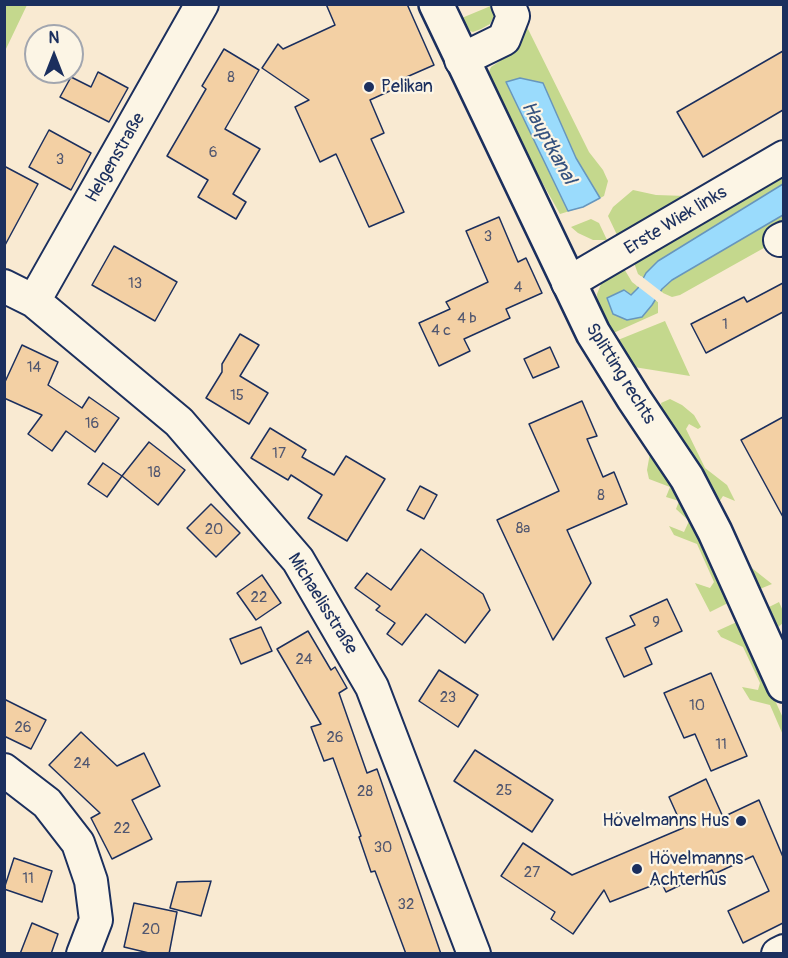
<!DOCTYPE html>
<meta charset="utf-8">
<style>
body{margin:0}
#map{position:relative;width:788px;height:958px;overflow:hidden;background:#f9ead2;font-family:Pangolin,sans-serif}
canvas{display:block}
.frame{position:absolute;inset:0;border:6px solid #1b2f5e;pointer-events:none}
.north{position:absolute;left:24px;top:24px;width:60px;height:60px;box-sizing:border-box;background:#fcf5e5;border:2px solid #a2a6af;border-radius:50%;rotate:0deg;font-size:16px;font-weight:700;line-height:24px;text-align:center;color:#1b2f5e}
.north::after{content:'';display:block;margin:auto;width:21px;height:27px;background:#1b2f5e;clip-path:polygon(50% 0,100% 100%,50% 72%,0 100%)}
</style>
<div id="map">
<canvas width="788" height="958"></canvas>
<div class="frame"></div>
<div class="north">N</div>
</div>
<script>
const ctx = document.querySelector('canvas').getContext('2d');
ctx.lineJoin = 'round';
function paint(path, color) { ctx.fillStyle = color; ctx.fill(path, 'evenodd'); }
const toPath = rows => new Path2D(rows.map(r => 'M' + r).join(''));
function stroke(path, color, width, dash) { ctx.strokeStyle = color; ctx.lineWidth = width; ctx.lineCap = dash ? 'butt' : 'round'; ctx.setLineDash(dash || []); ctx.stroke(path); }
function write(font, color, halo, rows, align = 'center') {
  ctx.font = font + ' Pangolin,sans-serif'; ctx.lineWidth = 4.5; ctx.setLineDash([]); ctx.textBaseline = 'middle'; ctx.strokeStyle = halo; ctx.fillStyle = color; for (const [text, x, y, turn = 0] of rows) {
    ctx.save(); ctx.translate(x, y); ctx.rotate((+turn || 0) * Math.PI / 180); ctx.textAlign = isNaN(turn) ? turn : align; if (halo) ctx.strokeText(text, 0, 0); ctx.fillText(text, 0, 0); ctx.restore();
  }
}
const green = toPath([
 [5,4,27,5,5,51,4,5],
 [493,5,495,14,490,24,481,29,473,32,461,28,457,20],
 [527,27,589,152,603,170,608,181,604,196,583,207,560,214,485,81,491,67,509,55,520,39,523,28],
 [783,166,783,229,771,244,680,295,672,297,663,293,638,274,633,260],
 [633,190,656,195,686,196,618,237,608,216,613,207],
 [591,219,599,223,607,240,593,240,578,233,571,227],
 [623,267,632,282,658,302,658,313,609,335,598,309,597,294,601,284],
 [665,321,690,376,634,367,624,361,613,342],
 [670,399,682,405,694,415,701,427,698,429,689,424,686,429,705,468,727,485,735,501,723,496,719,502,748,565,772,584,755,591,692,457,675,427,662,409,661,403],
 [650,453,686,507,730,602,710,612,695,583,710,588,714,582,697,544,674,535,669,526,684,532,689,521,676,509,679,501,666,497,670,487,649,479,647,470],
 [779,602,783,611,783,623,777,628,783,642,783,650,765,609],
 [739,621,783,718,783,735,770,705,750,700,742,687,758,690,760,683,743,647,721,637,717,631]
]);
const water = toPath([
 [520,78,543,83,576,158,600,198,583,207,568,211,506,82,520,78],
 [783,184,783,215,672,280,662,289,652,305,642,317,627,320,613,314,607,298,624,290,631,295,638,288,646,273,658,261,783,184]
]);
const pier = toPath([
 [641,276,663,293,658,302,636,285]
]);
const building = toPath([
 [326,4,407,4,434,65,402,79,405,84,370,100,384,133,371,139,404,212,369,227,336,154,320,162,295,107,309,100,262,68,278,44,283,49,335,25,326,4],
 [224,49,259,70,225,129,260,149,233,194,246,202,236,219,198,197,208,180,167,156,206,89,202,86,224,49],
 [783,51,783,110,703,157,677,112,783,51],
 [98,72,128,88,109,122,60,97,71,77,91,87,98,72],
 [49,130,91,153,71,190,29,167,49,130],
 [4,166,38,184,4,247,4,166],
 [499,217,518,262,526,258,542,293,506,309,510,318,464,339,470,351,439,366,419,323,450,309,446,302,488,282,466,231,499,217],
 [114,246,177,282,155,321,92,285,114,246],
 [783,283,783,312,706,353,691,324,744,297,747,302,783,283],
 [240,334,259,345,240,376,268,393,249,424,206,398,222,372,222,364,240,334],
 [22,345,58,362,48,385,82,408,89,397,119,418,95,452,66,431,52,451,28,434,42,415,4,398,4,384,22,345],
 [550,347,559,367,533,378,524,359,550,347],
 [582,401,597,436,587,439,603,477,614,472,627,504,567,530,591,583,553,640,497,520,559,491,529,424,582,401],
 [783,417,783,517,741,440,783,417],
 [270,428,306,450,302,457,334,475,346,456,385,479,347,541,308,518,322,495,291,475,288,480,251,458,270,428],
 [149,442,185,470,158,505,122,476,149,442],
 [103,463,122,476,107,497,88,484,103,463],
 [420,486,437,495,424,519,407,510,420,486],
 [211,504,240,533,216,557,187,528,211,504],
 [421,549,483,594,490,610,465,643,426,614,402,645,387,634,395,623,376,610,380,606,355,588,367,573,391,590,421,549],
 [262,575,281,603,256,620,237,593,262,575],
 [667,599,682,631,645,648,652,664,624,677,606,638,635,625,630,616,667,599],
 [261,627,272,651,241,664,230,639,261,627],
 [308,631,331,670,335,667,347,688,339,693,367,773,377,769,441,954,406,954,375,871,371,872,359,837,361,836,333,758,324,761,311,727,321,724,277,649,308,631],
 [439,670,478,695,458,727,419,701,439,670],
 [711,673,747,756,711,771,695,734,684,738,664,693,711,673],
 [4,699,46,720,31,749,4,736,4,699],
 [81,732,117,766,144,753,160,786,132,800,152,839,112,859,91,818,100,813,49,765,81,732],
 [475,750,553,800,532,832,454,781,475,750],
 [706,779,723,817,759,800,783,857,783,923,743,943,728,911,769,891,753,856,714,874,712,870,666,892,661,882,610,902,604,890,573,934,551,919,555,912,501,876,523,843,572,875,683,828,669,797,706,779],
 [14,858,52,871,42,902,4,889,14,858],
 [211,881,201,916,170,908,177,882,211,881],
 [134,903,177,912,169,954,153,954,124,947,134,903],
 [32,923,58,934,51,954,20,954,32,923]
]);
const minor = toPath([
 [461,60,504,39,513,16,508,4],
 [780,240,784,238],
 [568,283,784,157],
 [4,286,34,301,179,422,298,560,372,687,474,954],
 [34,301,202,4],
 [4,770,47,803,78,843,91,881,96,920,83,954],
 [778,954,784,951]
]);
const major = toPath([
 [436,4,593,333,634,399,687,478,715,532,784,685]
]);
const markers = [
 [369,87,6,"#1b2f5e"],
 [741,821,6,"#1b2f5e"],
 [637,869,6,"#1b2f5e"]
];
const numberNames = [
 ["8",231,78],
 ["6",213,153],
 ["3",60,160],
 ["3",488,237],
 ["13",135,284],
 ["4",518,288],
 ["4 b",467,319],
 ["1",725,325],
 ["4 c",441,331],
 ["14",34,368],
 ["15",237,396],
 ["16",92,424],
 ["17",279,454],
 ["18",154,473],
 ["8",601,496],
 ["8a",523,529],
 ["20",214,530],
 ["22",259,598],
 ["9",656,623],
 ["24",304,660],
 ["23",448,698],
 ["10",697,706],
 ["26",23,728],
 ["26",335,738],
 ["11",721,745],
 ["24",82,764],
 ["25",504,791],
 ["28",365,792],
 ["22",122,829],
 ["30",383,848],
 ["27",532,873],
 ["11",28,879],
 ["32",406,905],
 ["20",151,930]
];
const poiNames = [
 ["Pelikan",381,87],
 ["Hövelmanns Hus",729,821,"right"],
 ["Hövelmanns",649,859],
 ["Achterhus",649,880]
];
const streetNames = [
 ["Helgenstraße",116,158,-60],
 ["Erste Wiek links",676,221,-31],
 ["Splitting rechts",620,374,58],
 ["Michaelisstraße",322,604,58]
];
const waterNames = [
 ["Hauptkanal",548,143,61]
];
paint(green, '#c4d88d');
paint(water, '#9adbfc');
stroke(water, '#6796bd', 1.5);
paint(pier, '#f9ead2');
paint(building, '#f3d0a4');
stroke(building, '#1b2f5e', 1.5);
stroke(minor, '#1b2f5e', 36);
stroke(major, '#1b2f5e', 38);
stroke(minor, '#fcf5e5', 32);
stroke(major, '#fcf5e5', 33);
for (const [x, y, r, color] of markers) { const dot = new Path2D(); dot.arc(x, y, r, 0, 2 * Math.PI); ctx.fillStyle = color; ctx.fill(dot); stroke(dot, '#fcf5e5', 2); }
write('15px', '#515770', null, numberNames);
write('18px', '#1b2f5e', '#fcf5e5', poiNames, 'left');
write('18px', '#1b2f5e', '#fcf5e5', streetNames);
write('italic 20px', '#34517e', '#fcf5e5', waterNames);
</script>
